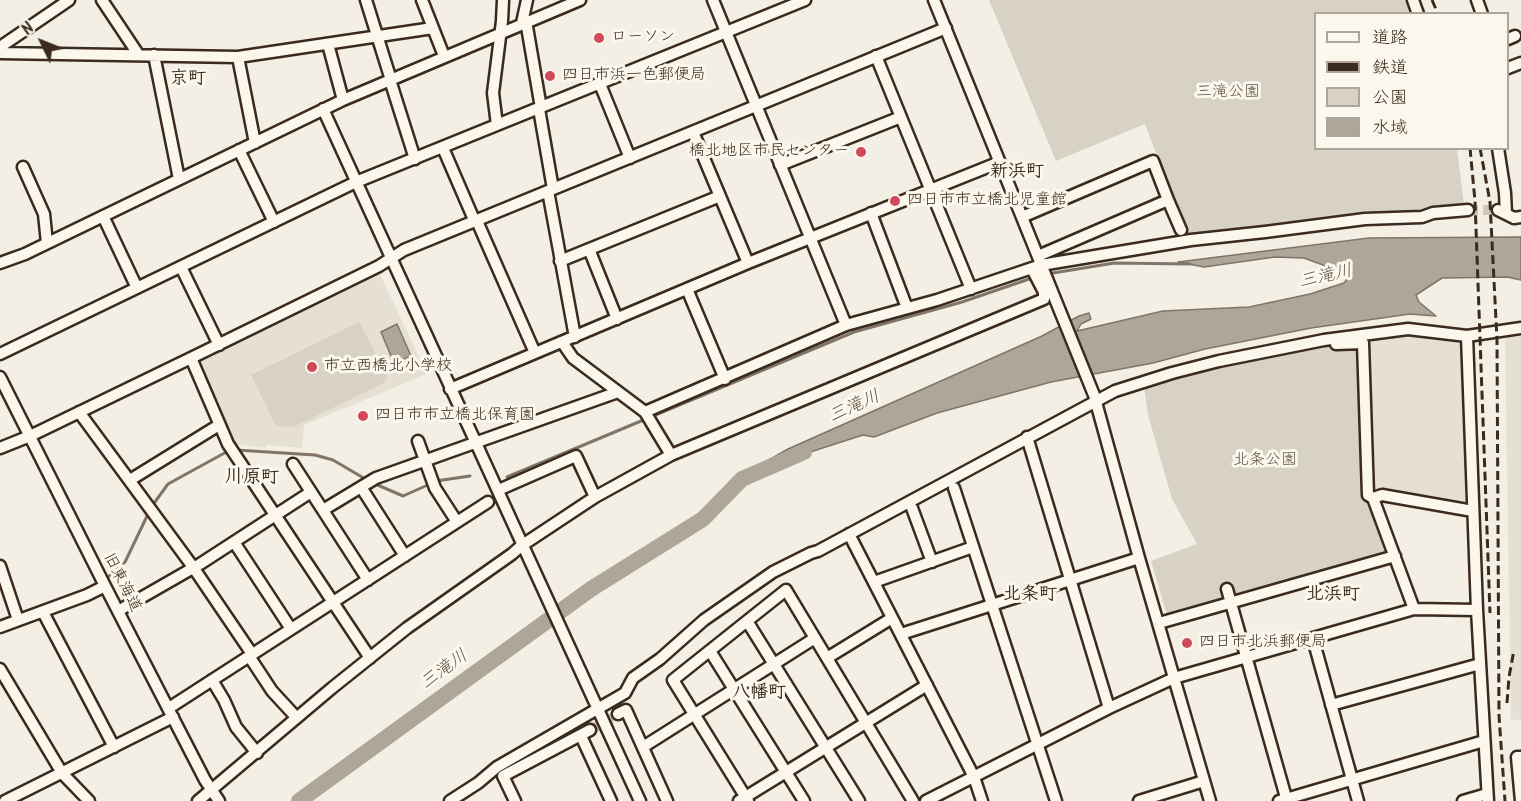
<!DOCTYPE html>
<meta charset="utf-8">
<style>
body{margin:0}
#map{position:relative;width:1521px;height:801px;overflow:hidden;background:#f3efe4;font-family:Kalam,"Klee One",sans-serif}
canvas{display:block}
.legend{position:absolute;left:1314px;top:12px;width:195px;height:138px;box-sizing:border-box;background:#fbf7ec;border:2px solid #aea59a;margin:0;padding:8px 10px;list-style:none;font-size:18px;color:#3b2a1e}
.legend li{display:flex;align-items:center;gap:12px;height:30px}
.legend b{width:30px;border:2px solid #aea59a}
.north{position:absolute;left:12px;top:12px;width:60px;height:60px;-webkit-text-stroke:4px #fbf7ec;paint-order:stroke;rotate:313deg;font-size:16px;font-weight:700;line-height:24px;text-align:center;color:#3b2a1e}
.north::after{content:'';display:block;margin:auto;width:21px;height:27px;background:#3b2a1e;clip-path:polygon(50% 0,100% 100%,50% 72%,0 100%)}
</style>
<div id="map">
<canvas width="1521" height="801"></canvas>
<ul class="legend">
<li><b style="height:8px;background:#fbf7ec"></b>道路</li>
<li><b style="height:8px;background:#3b2a1e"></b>鉄道</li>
<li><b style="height:16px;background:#d8d1c6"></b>公園</li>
<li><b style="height:16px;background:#afa69a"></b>水域</li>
</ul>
<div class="north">N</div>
</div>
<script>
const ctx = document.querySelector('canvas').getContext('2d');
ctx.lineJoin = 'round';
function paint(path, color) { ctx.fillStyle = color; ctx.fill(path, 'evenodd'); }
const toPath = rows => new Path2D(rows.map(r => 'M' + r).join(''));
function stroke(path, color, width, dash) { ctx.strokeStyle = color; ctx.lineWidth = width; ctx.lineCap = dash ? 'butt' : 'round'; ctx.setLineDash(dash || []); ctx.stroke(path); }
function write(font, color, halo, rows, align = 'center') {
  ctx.font = font + ' Kalam,"Klee One",sans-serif'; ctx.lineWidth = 6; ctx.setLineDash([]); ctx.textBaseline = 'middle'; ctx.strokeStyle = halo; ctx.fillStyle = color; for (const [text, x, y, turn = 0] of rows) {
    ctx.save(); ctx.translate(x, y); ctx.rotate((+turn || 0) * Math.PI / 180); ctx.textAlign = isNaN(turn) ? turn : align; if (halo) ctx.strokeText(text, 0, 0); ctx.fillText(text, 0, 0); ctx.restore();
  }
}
const built = toPath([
 [379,272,427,374,304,425,302,448,266,445,265,448,236,444,228,432,198,360],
 [1521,330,1521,719,1511,721,1505,334],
 [1412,332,1462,339,1469,503,1467,507,1372,491,1368,344,1384,337]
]);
const green = toPath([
 [989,0,1421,0,1426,13,1316,14,1316,148,1457,149,1464,205,1432,209,1420,214,1188,237,1145,124,1056,161],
 [359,322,387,375,384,383,293,427,276,426,251,375],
 [1323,344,1337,350,1359,348,1367,505,1374,511,1390,552,1167,615,1151,561,1197,544,1172,499,1148,415,1144,386,1216,365]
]);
const water = toPath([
 [1369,238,1521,237,1521,280,1507,277,1442,278,1416,295,1419,302,1436,316,1410,314,1311,328,1205,349,1153,363,1051,382,937,413,874,437,863,435,748,472,788,449,1042,336,1079,316,1089,313,1091,319,1081,324,1077,331,1163,311,1249,307,1310,294,1344,283,1352,273,1349,270,1331,268,1304,258,1275,257,1204,267,1178,262,1369,238],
 [397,324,411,356,394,363,381,332,397,324]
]);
const stream = toPath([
 [1047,274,1114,263,1190,264],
 [236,450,315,455,333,460,367,480],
 [507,477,854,332,962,302,1032,278],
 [436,481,470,476],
 [373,483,403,496,430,484],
 [152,506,168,484,230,450],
 [107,578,125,562,149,512]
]);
const river = toPath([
 [299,801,591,589,703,519,742,479,804,452]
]);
const minorTunnel = toPath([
 [1468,210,1498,210],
 [590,730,618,714]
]);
const minor = toPath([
 [102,0,138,54],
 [366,0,391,80],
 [422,0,444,56],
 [713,0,846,325],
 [934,0,1094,395,1139,558,1210,801],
 [1413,0,1418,14],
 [1477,0,1482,14],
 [526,21,541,108],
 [522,23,527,0],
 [1508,39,1515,36],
 [328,44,343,100],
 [0,47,69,0],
 [0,53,238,57,433,28],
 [154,55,179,179],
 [876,56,971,289],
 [238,57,255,143],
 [1508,68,1521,63],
 [390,80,415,159],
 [600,84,630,158],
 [323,109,640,801],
 [539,109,553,189],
 [497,125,493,93,502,21,503,0],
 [693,132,748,263],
 [443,148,475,222],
 [1498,148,1505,193,1506,214],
 [239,150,274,222],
 [780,165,901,117],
 [23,167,44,214,47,243],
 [548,191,575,337],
 [1168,200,1181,230],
 [1498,210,1514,218,1521,217],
 [871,213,907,308],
 [103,216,137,288],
 [1022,217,1153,161,1168,200,1038,256],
 [477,221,535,353],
 [589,249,617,319],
 [560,261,720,196],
 [0,263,25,254,343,100,580,0],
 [181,267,219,345],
 [687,289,725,379],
 [1467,336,1477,610,1488,801],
 [562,342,573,358,645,412,846,325,937,300,1041,265,1191,240,1265,232,1365,219,1422,217,1433,213,1468,210],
 [1336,344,1363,343,1368,495,1373,498],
 [0,354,356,182,805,0],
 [191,358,228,444,370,658],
 [0,377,105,586,205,780,219,801],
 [450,389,748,263,1000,162],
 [79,412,193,567,252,654],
 [645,412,671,455],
 [1027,437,1109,708],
 [418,441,435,488,457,522],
 [0,448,30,436,191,358,379,266,404,250,946,28],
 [293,464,368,580],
 [130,480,219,425],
 [361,487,405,556],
 [503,488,576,456,595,497],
 [954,488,1056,801],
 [912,508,932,562],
 [323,510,376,478,618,392],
 [849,534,974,777,982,801],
 [234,542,291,629],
 [0,566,18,620],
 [874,582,973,547],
 [1227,589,1287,801],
 [1414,609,1373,498,1382,495,1473,511],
 [118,611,200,564,311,492],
 [43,612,114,747],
 [747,621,859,801],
 [1159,623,1395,556],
 [0,627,87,595,105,586],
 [901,634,1139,558],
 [1313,639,1358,801],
 [710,651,804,801],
 [249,656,272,691,296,717],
 [827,658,892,618],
 [0,669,62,773,89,801],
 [212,680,224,700,236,727,257,753],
 [1331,705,1480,664],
 [169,708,488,502],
 [618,714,626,710,667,801],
 [581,736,611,801],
 [643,747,815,638],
 [5,801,173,717],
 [198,801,332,688,407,628,512,554,521,546,595,497,671,455,1044,299,1044,292,1032,269],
 [450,801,478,783,497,767,625,693,633,678,660,659,704,620,773,572,811,553,818,551,1115,391,1172,373,1219,361,1324,340,1408,329,1467,336,1521,328],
 [515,801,503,776,590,730],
 [739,801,927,685],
 [748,801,673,680,786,590,913,801],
 [926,801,1109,708,1174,678,1414,609,1477,610],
 [1139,801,1204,781],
 [1279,801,1484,741],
 [1463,801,1487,794],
 [1521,801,1517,757,1521,757]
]);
const rail = toPath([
 [1432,0,1438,14],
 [1470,148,1475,201,1490,613],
 [1480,148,1490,202,1497,340,1499,716,1505,801],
 [1507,703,1509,677,1514,650]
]);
const markers = [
 [599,38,6,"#d1495b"],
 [550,76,6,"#d1495b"],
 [861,152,6,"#d1495b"],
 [895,201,6,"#d1495b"],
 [312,367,6,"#d1495b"],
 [363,416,6,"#d1495b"],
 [1187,643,6,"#d1495b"]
];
const poiNames = [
 ["ローソン",611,38],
 ["四日市浜一色郵便局",562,76],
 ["橋北地区市民センター",849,152,"right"],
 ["四日市市立橋北児童館",907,201],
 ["市立西橋北小学校",324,367],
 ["四日市市立橋北保育園",375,416],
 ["四日市北浜郵便局",1199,643]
];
const parkNames = [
 ["三滝公園",1228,93],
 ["北条公園",1265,461]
];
const streetNames = [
 ["旧東海道",121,583,63]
];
const neighbourhoodNames = [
 ["京町",188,80],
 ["新浜町",1017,173],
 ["川原町",252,479],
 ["北条町",1030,596],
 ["北浜町",1333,596],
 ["八幡町",759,694]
];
const waterNames = [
 ["三滝川",1326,278,-13],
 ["三滝川",855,408,-24],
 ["三滝川",445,671,-36]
];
paint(built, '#e5dfd4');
paint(green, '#d8d1c6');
paint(water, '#afa69a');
stroke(water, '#817468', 1.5);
stroke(stream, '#817468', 3);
stroke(river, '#afa69a', 16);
stroke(minorTunnel, '#cec8bc', 10, [10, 5]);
stroke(minor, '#3b2a1e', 15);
stroke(minor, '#fbf7ec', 10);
stroke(rail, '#3b2a1e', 3, [9, 4.5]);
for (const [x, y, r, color] of markers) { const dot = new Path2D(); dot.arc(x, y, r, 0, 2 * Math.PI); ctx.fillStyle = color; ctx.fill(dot); stroke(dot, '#fbf7ec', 2); }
write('16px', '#3b2a1e', '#fbf7ec', poiNames, 'left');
write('16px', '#625448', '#fbf7ec', parkNames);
write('16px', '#3b2a1e', '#fbf7ec', streetNames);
write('bold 18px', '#3b2a1e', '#fbf7ec', neighbourhoodNames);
write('italic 18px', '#645549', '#fbf7ec', waterNames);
</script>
